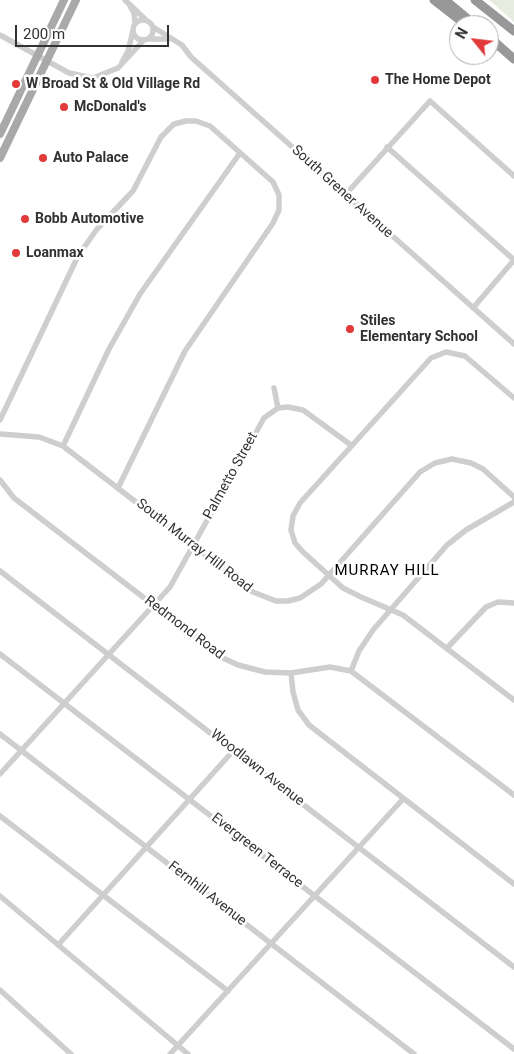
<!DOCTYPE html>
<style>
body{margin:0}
#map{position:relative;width:514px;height:1054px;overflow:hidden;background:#fff;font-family:Roboto,sans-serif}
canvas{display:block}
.north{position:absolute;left:449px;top:15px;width:50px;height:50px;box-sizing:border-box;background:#fff;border:1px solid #adadad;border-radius:50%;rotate:299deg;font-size:14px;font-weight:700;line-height:20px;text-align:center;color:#313131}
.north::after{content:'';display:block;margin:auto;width:18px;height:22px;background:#e23939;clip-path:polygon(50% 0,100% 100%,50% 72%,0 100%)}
.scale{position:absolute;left:15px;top:25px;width:154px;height:22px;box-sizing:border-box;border:2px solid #313131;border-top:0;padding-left:6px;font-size:15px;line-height:18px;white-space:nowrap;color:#313131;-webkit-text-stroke:4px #fff;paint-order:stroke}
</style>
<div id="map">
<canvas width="514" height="1054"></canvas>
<div class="north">N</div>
<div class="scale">200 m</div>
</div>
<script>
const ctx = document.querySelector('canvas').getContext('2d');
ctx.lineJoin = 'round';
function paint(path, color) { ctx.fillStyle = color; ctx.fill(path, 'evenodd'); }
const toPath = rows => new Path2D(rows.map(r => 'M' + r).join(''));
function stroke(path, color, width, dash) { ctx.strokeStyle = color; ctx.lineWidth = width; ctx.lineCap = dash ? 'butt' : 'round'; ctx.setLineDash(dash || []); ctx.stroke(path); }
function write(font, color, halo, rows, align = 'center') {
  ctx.font = font + ' Roboto,sans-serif'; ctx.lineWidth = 5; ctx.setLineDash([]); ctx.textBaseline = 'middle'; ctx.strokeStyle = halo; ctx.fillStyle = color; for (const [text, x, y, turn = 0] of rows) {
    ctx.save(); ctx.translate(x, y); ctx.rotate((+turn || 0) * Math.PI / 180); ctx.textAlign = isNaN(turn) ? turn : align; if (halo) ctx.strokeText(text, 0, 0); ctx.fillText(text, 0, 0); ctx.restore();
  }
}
const green = toPath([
 [489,0,514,0,514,22]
]);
const minor = toPath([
 [125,0,145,19],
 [130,6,134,13,135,23],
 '133 30a10 10 0 1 1 20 0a10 10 0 1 1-20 0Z',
 [153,27,182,45,191,57,514,344],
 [0,35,69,73,93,78,118,68,144,40],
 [148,39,169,39],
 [122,62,128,51,133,31],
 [387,147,514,260],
 [346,194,430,101,514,176],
 [473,308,514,260],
 [274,388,278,408],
 [514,398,465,356,446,352,431,358,300,503,293,516,291,530,295,543,303,552,343,588,361,597,403,615,514,700],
 [0,420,78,256,97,229,133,191,161,137,174,124,186,121,196,121,210,126,273,182,279,195,279,210,273,223,185,351,118,488],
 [0,434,39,437,63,446,253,592,276,601,288,601,300,598,321,584,420,472,435,463,452,459,471,463,483,469,514,497],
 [63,446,109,349,140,294,240,153],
 [0,480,14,498,221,657,238,665,265,672,291,673,330,667,351,671,514,795],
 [0,571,514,967],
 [447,648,486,607,498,602,514,603],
 [0,654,514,1049],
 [351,671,359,651,373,630,447,545,466,530,514,502],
 [291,673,293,692,298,710,309,725,514,884],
 [0,734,414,1054],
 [0,774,170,587,264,418,278,408,288,407,303,410,351,445],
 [0,816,228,991],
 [0,896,188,1054],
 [58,945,234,750],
 [0,990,71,1054],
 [170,1054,403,799]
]);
const major = toPath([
 [0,134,64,0],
 [0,158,76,0]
]);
const highway = toPath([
 [434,0,466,25],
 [445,0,475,25],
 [475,0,514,31],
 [489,37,514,59]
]);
const markers = [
 [375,80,5,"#e23939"],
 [16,84,5,"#e23939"],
 [64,107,5,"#e23939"],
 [43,158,5,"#e23939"],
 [25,219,5,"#e23939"],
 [16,253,5,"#e23939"],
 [350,329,5,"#e23939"]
];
const poiNames = [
 ["The Home Depot",385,80],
 ["W Broad St & Old Village Rd",26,84],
 ["McDonald's",74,107],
 ["Auto Palace",53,158],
 ["Bobb Automotive",35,219],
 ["Loanmax",26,253],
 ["Stiles",360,321],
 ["Elementary School",360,337]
];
const streetNames = [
 ["South Grener Avenue",342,192,42],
 ["Palmetto Street",231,476,-61],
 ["South Murray Hill Road",194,546,38],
 ["Redmond Road",184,628,37],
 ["Woodlawn Avenue",257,768,38],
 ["Evergreen Terrace",257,851,38],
 ["Fernhill Avenue",207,894,38]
];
const neighbourhoodNames = [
 ["MURRAY HILL",387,571]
];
paint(green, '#e6ede0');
stroke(minor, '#cecece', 5.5);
stroke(major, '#a9a9a9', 8);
stroke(highway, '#989898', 9);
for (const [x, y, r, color] of markers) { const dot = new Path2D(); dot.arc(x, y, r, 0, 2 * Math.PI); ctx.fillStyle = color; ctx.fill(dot); stroke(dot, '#fff', 2); }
write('bold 14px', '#313131', '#fff', poiNames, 'left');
write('14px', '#313131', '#fff', streetNames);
ctx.letterSpacing = '1px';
write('15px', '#000', '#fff', neighbourhoodNames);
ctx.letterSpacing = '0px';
</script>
